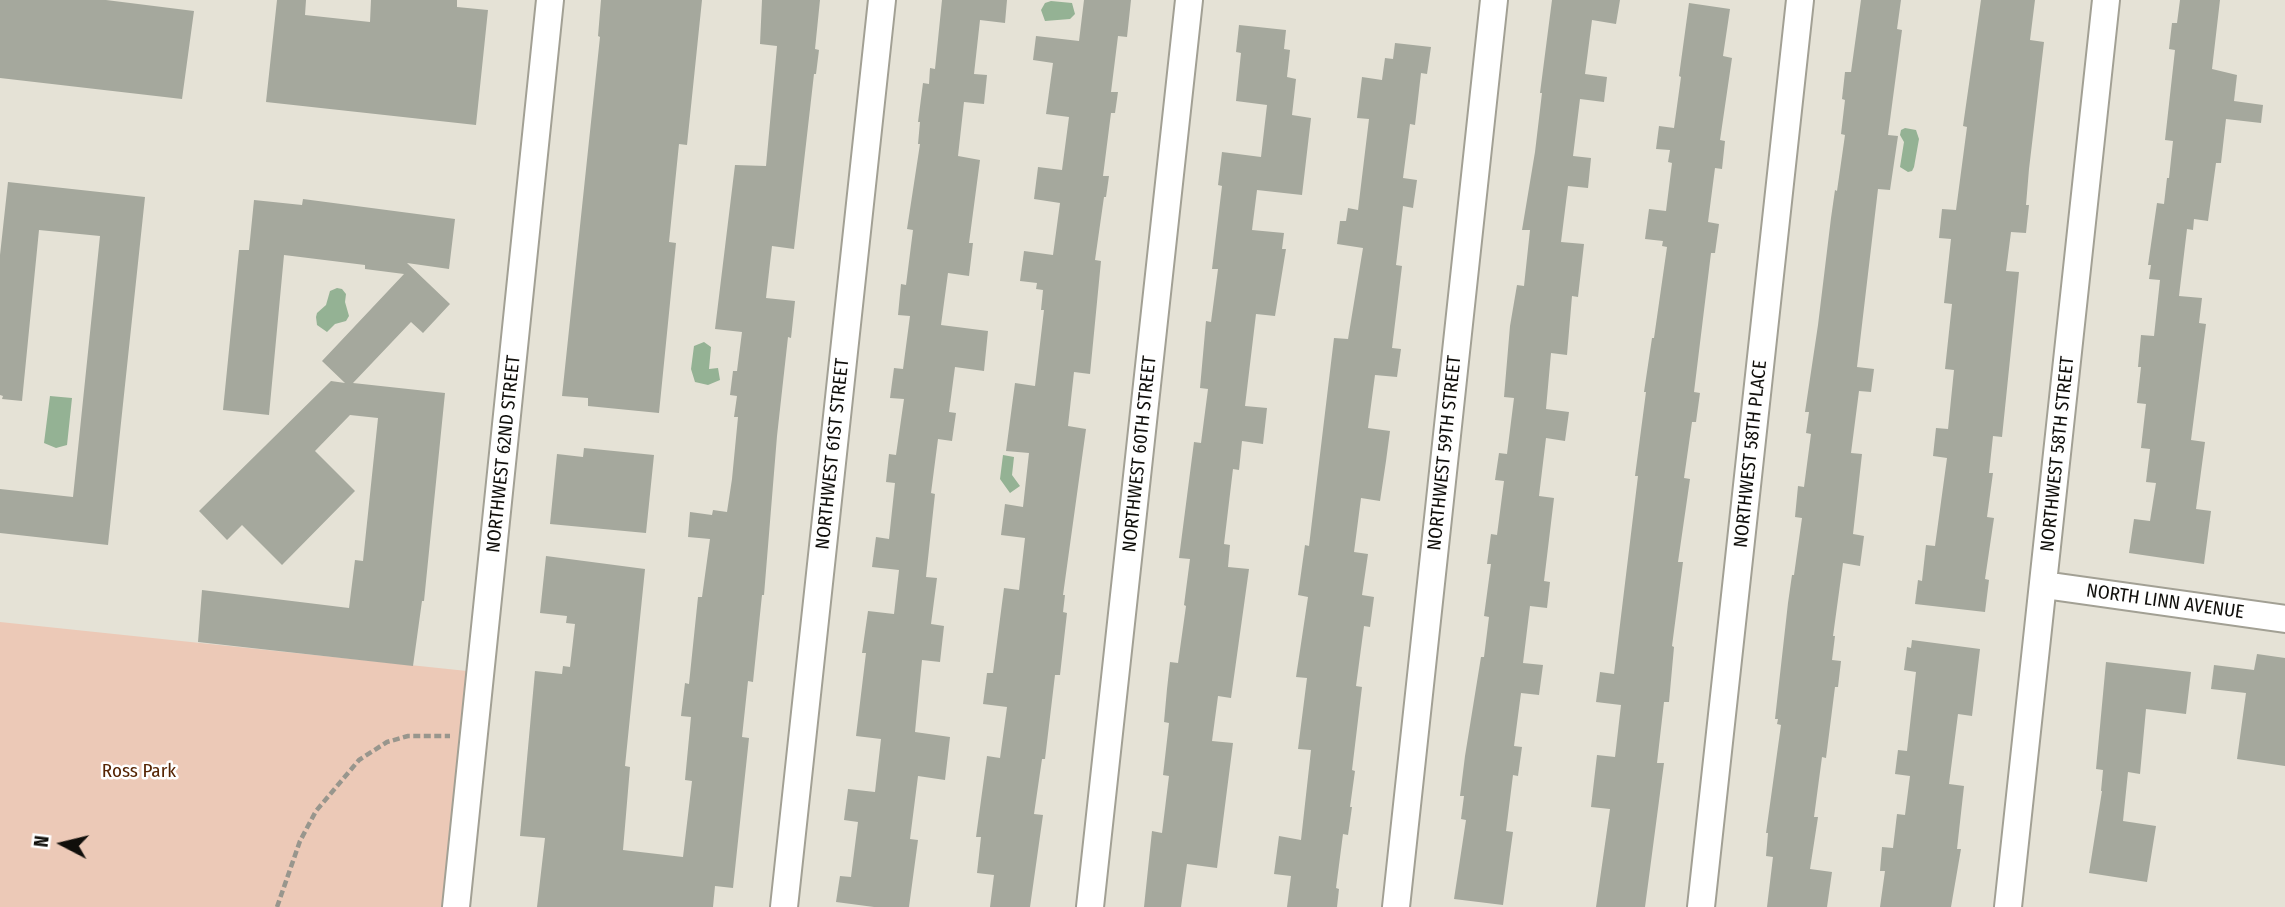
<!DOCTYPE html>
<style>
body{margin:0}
#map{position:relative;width:2285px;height:907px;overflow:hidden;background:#e5e2d6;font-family:"Fira Sans Condensed",sans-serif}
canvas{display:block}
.north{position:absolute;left:28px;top:809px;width:70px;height:70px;-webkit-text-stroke:5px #fff;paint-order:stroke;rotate:277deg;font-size:19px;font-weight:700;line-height:28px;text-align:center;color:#100f0b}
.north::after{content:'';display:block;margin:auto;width:24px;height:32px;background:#100f0b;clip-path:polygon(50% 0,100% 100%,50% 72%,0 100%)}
</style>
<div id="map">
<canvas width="2285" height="907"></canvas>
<div class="north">N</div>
</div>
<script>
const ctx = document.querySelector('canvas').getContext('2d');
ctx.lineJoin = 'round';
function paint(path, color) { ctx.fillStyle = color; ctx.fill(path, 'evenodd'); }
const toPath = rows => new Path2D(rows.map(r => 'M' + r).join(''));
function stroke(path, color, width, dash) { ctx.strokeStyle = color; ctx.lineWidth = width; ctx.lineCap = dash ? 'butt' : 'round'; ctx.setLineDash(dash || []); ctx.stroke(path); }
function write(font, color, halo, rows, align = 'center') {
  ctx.font = font + ' "Fira Sans Condensed",sans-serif'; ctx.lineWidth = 5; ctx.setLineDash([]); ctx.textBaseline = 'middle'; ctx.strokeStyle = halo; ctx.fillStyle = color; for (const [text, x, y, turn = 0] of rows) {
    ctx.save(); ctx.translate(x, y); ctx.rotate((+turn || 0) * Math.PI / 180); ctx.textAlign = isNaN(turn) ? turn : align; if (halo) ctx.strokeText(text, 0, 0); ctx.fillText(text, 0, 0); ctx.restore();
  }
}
const green = toPath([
 [0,622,467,671,443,907,0,907]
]);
const water = toPath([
 [1051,1,1072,3,1075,14,1070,19,1045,21,1041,10,1045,3],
 [1905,128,1916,130,1919,139,1914,167,1912,171,1908,172,1900,167,1904,142,1900,135,1901,130],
 [337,288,342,289,346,294,345,302,349,316,346,321,335,324,327,332,317,325,316,317,317,313,326,305,330,291],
 [704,342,711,347,709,369,718,368,720,380,708,385,695,382,691,369,694,346],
 [50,396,72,398,67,445,56,448,44,443],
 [1003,455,1014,457,1012,475,1020,486,1010,493,1000,479]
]);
const building = toPath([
 [0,0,106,0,194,11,182,99,0,78],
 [277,0,306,0,305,15,370,22,371,0,457,0,457,7,488,10,476,125,266,102],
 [601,0,702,0,687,145,679,144,669,242,676,243,659,413,588,406,588,398,562,396,600,37,598,36],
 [762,0,820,0,815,49,819,50,816,74,814,74,794,249,772,246,766,298,795,301,791,338,788,337,777,436,764,595,762,595,753,682,748,681,742,737,749,738,733,888,715,886,713,907,537,907,545,838,520,836,535,671,562,674,563,666,570,667,575,624,566,623,567,616,540,613,546,556,645,569,625,766,630,767,623,850,683,857,692,781,685,780,691,717,681,716,685,683,689,684,698,597,702,597,710,539,688,537,690,512,712,515,713,510,727,512,732,479,738,417,734,417,737,396,730,395,733,371,737,371,742,332,715,329,735,165,766,166,777,46,760,44],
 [942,0,1007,0,1005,23,980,20,974,74,987,75,984,104,964,102,958,156,980,160,969,243,973,243,969,276,948,273,941,325,988,331,984,371,955,367,949,412,956,413,952,441,938,439,931,493,935,494,926,577,937,578,931,624,944,626,940,662,922,660,915,732,950,737,945,780,918,776,910,839,918,840,909,907,874,907,836,902,840,876,851,877,858,822,844,820,848,789,875,792,881,739,856,736,866,653,862,653,868,611,894,614,899,570,872,567,876,537,889,539,895,483,886,482,889,454,896,455,904,399,890,398,894,368,903,369,910,316,898,315,901,284,906,285,913,230,907,229,920,144,918,144,920,122,918,122,923,83,929,84,930,68,935,69],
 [1084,0,1131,0,1127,37,1118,36,1111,92,1118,92,1115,113,1111,113,1103,176,1109,176,1106,197,1104,197,1095,260,1101,261,1090,374,1074,372,1068,426,1086,429,1063,595,1065,595,1063,612,1067,613,1060,675,1055,675,1045,759,1042,759,1034,814,1043,815,1030,907,990,907,994,875,977,873,981,837,976,837,987,756,1000,758,1007,707,983,704,987,673,993,673,1004,588,1019,590,1025,538,1001,535,1005,504,1023,507,1029,453,1006,451,1015,383,1035,386,1044,310,1041,310,1043,290,1036,289,1037,283,1020,281,1024,251,1053,255,1060,203,1034,199,1038,167,1062,170,1069,117,1046,114,1053,63,1033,60,1036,36,1079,41],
 [1552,0,1620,0,1616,24,1592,20,1585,74,1607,77,1604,102,1580,99,1573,156,1591,158,1588,188,1568,186,1561,242,1584,244,1578,297,1572,296,1567,355,1551,353,1546,409,1569,412,1565,441,1546,438,1539,496,1554,498,1544,581,1550,582,1547,608,1530,606,1523,663,1543,665,1539,695,1521,693,1514,746,1522,747,1518,776,1513,775,1506,831,1513,832,1503,905,1454,899,1466,820,1461,819,1464,796,1460,796,1465,756,1481,657,1484,657,1489,617,1484,616,1491,564,1487,564,1491,534,1497,535,1504,481,1495,480,1499,453,1507,454,1514,398,1504,397,1510,326,1517,285,1524,286,1530,230,1522,230,1535,152,1542,93,1540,93],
 [1861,0,1901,0,1897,29,1902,30,1888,135,1898,136,1890,190,1878,189,1857,367,1874,369,1871,392,1859,391,1851,453,1862,454,1853,534,1864,536,1860,566,1843,563,1833,636,1835,636,1832,660,1841,661,1838,687,1835,687,1826,758,1822,757,1814,817,1818,817,1810,869,1832,872,1827,907,1767,907,1773,857,1766,856,1768,833,1766,833,1781,725,1777,724,1778,719,1775,719,1788,603,1792,575,1794,575,1802,518,1795,517,1798,486,1804,487,1811,434,1806,433,1809,412,1805,412,1818,325,1831,218,1835,190,1837,191,1845,135,1841,134,1845,100,1842,99,1845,72,1851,72],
 [1981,0,2035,0,2030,40,2044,42,2029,169,2026,205,2029,205,2026,233,2011,232,2006,271,2019,272,2002,437,1993,436,1989,473,1993,473,1987,517,1994,518,1985,579,1989,580,1985,612,1915,604,1918,580,1922,581,1926,545,1935,546,1947,458,1933,456,1936,428,1948,429,1954,370,1945,369,1952,304,1944,303,1951,239,1939,238,1942,209,1956,210,1967,127,1963,126],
 [2180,0,2220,0,2212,69,2237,75,2234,101,2263,105,2261,123,2226,119,2221,163,2216,163,2208,221,2194,219,2193,230,2187,229,2179,296,2202,298,2199,323,2206,324,2191,440,2205,442,2196,509,2211,511,2204,564,2129,553,2134,519,2150,521,2156,483,2146,482,2150,449,2141,448,2146,404,2137,403,2141,367,2138,367,2141,335,2154,336,2160,280,2149,279,2151,265,2148,265,2157,203,2164,204,2167,178,2169,178,2173,141,2165,140,2175,50,2169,49,2172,23,2177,23],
 [1689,3,1730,9,1723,56,1732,58,1720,140,1725,141,1722,169,1715,168,1708,222,1719,224,1715,253,1711,253,1694,392,1700,393,1696,422,1692,422,1684,478,1690,479,1678,562,1683,562,1672,646,1674,647,1669,702,1664,702,1657,763,1664,763,1645,907,1596,907,1610,809,1591,807,1597,755,1615,757,1621,705,1596,702,1600,672,1614,674,1638,476,1635,476,1646,392,1644,392,1652,338,1654,338,1667,247,1662,246,1663,241,1645,239,1649,209,1666,211,1672,163,1668,162,1670,150,1656,149,1659,126,1674,128,1681,77,1679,76],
 [1239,25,1286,30,1284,49,1290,50,1287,77,1296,79,1292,115,1311,118,1302,195,1257,190,1252,230,1284,233,1282,249,1286,249,1275,316,1256,314,1245,406,1267,408,1263,444,1242,441,1239,470,1233,469,1224,544,1230,545,1228,567,1249,569,1231,698,1218,696,1212,741,1233,743,1217,868,1187,864,1181,907,1144,907,1152,831,1162,833,1169,776,1163,775,1169,723,1164,722,1167,689,1170,662,1178,663,1186,606,1184,605,1190,559,1179,558,1194,442,1201,443,1208,389,1200,388,1206,321,1211,322,1218,269,1212,269,1222,186,1218,185,1222,152,1261,157,1267,105,1236,101,1241,53,1236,52],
 [1395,43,1431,47,1427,74,1421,73,1415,125,1410,124,1403,178,1417,180,1413,208,1403,206,1396,265,1402,266,1392,348,1401,349,1397,377,1375,375,1368,428,1390,431,1386,461,1380,501,1361,498,1354,552,1368,554,1362,595,1374,597,1370,627,1364,626,1356,686,1362,687,1352,770,1355,771,1350,807,1352,807,1348,835,1343,834,1336,888,1339,889,1337,907,1287,907,1291,876,1274,874,1279,836,1301,840,1311,750,1298,749,1307,678,1296,677,1308,597,1298,595,1305,545,1309,546,1334,338,1348,339,1363,248,1337,244,1340,221,1346,221,1348,208,1358,210,1369,119,1357,118,1362,77,1382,80,1385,58,1393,59],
 [8,182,145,197,108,545,0,533,0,489,73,497,100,236,39,230,22,401,2,399,3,396,0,395,0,255],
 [303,199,455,219,449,269,407,263,450,304,423,333,411,322,353,383,445,393,424,601,422,601,413,666,198,642,202,590,349,608,355,560,363,561,378,418,350,415,315,451,355,491,282,565,242,525,227,540,199,511,331,381,345,383,322,361,404,274,365,269,365,265,284,255,269,415,223,410,239,250,249,250,254,200,302,205],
 [584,448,654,455,646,533,550,524,557,454,583,457],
 [1912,640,1980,649,1972,716,1958,714,1949,784,1964,786,1957,849,1961,849,1951,907,1880,907,1885,871,1880,871,1882,847,1893,848,1897,814,1905,815,1910,776,1895,774,1898,750,1907,751,1916,672,1904,670,1907,647,1911,648],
 [2257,654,2285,658,2285,766,2237,759,2246,693,2211,689,2214,665,2254,670],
 [2106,662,2191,672,2186,714,2146,709,2140,774,2128,772,2123,821,2156,826,2147,882,2089,873,2102,791,2101,791,2103,770,2096,769]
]);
const path = toPath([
 [277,907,300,841,316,811,359,760,387,742,408,736,450,736]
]);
const street = toPath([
 [2044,585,2285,619],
 [456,907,550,0],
 [784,907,882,0],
 [1090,907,1189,0],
 [1396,907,1494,0],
 [1701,907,1800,0],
 [2008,907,2106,0]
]);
const streetNames = [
 ["NORTHWEST 59TH STREET",1445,453,-84],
 ["NORTHWEST 62ND STREET",504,454,-84],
 ["NORTHWEST 61ST STREET",833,454,-84],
 ["NORTHWEST 60TH STREET",1140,454,-84],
 ["NORTHWEST 58TH PLACE",1751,454,-84],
 ["NORTHWEST 58TH STREET",2058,454,-84],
 ["NORTH LINN AVENUE",2165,602,8]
];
const parkNames = [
 ["Ross Park",139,772]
];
paint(green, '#ecc9b7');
paint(water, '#94b294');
paint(building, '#a5a89d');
stroke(street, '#a2a094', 30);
stroke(path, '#98968d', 4.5, [7, 3.5]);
stroke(street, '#fff', 26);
write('19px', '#100f0b', '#fff', streetNames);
write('19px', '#562504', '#fff', parkNames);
</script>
